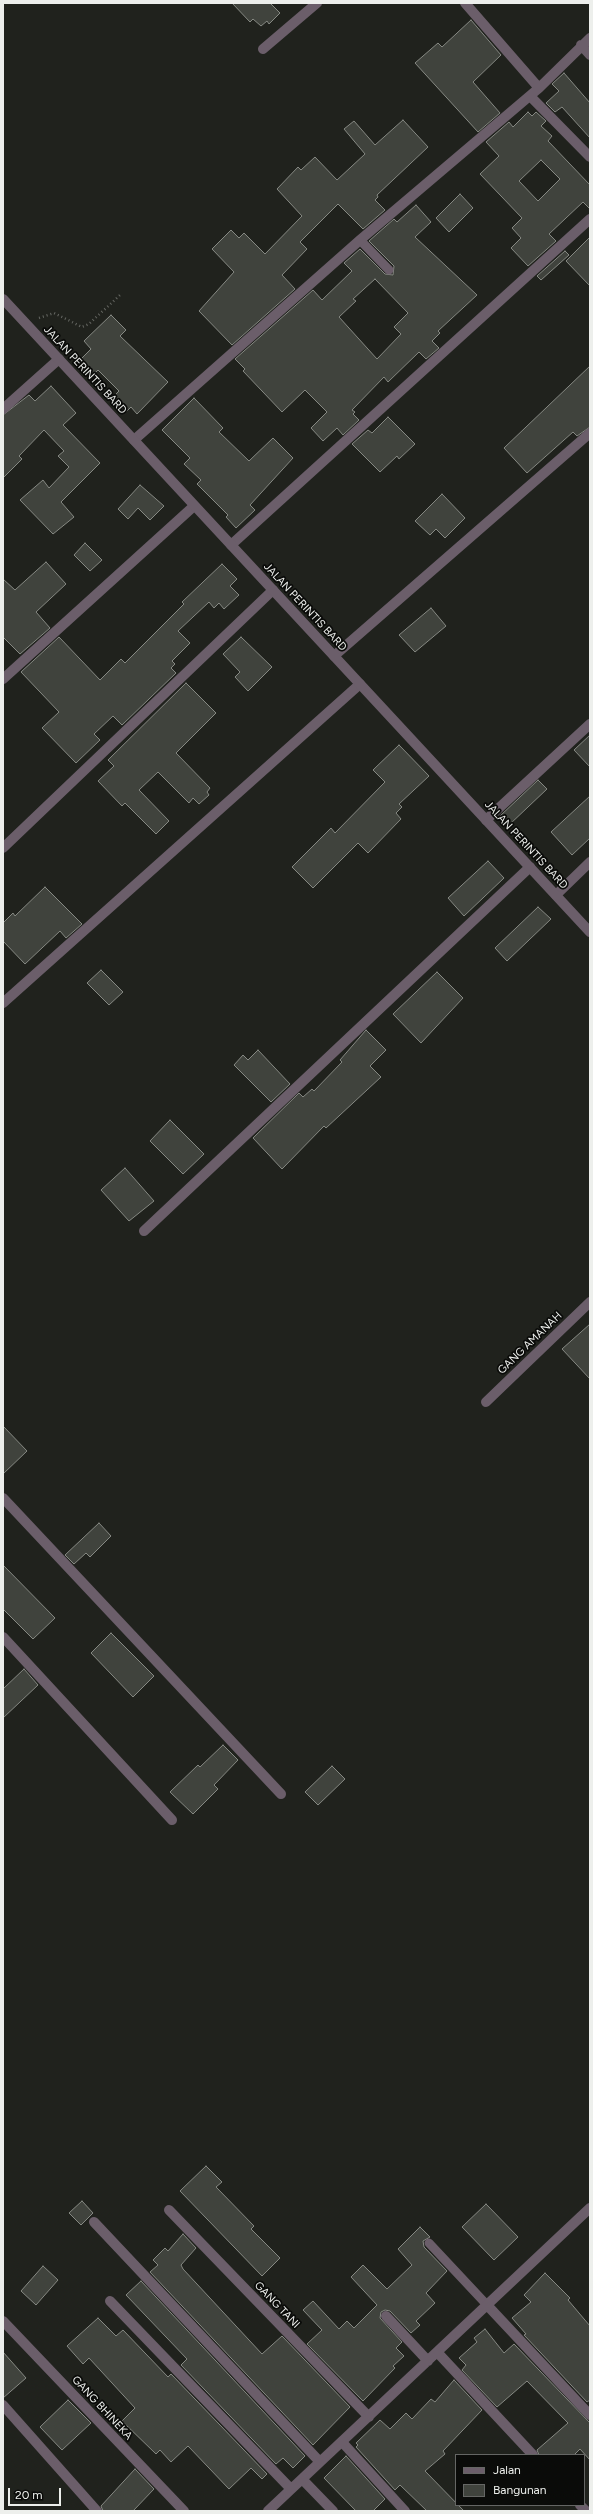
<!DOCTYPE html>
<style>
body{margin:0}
#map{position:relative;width:593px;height:2514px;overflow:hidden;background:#20221d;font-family:Figtree,sans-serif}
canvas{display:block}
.frame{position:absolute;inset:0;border:4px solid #edefec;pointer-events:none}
.legend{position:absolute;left:455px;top:2454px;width:130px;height:52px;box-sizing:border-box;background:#0a0b09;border:1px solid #656664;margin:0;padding:5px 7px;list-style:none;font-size:12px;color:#edefec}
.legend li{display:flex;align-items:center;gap:8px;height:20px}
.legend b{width:20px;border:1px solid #656664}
.scale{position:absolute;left:8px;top:2488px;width:53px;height:18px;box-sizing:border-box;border:2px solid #edefec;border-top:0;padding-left:5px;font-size:12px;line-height:14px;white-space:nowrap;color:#edefec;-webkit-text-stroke:3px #0a0b09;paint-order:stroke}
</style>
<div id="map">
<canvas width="593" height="2514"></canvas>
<div class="frame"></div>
<ul class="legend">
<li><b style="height:5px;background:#6b5e6a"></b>Jalan</li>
<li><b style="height:11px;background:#40433d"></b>Bangunan</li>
</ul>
<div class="scale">20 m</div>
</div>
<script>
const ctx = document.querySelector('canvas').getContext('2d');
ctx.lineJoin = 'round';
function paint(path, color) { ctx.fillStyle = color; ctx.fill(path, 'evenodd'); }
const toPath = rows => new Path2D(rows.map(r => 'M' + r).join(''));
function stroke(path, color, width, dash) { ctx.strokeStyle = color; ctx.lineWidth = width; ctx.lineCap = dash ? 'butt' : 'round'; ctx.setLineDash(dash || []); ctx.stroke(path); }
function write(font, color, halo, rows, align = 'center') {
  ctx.font = font + ' Figtree,sans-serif'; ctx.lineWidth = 3.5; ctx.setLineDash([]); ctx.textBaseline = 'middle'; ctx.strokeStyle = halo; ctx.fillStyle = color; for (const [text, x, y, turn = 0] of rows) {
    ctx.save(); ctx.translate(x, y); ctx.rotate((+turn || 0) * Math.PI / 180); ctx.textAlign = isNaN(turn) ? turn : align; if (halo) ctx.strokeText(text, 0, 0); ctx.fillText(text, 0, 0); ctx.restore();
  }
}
const building = toPath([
 [232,3,270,3,280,13,269,24,267,21,261,26,253,19,250,22,232,3],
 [471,20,501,55,473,82,500,113,478,132,415,63,438,43,442,47,471,20],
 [564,73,590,103,590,138,562,107,555,112,546,103,559,91,552,84,564,73],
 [528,112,532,116,536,112,546,121,541,126,552,136,548,141,590,185,590,209,583,202,549,234,556,241,528,266,511,248,521,238,512,228,522,218,480,174,499,156,486,142,509,122,513,127,528,112],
 [541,160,560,179,538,201,519,181,541,160],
 [403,120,428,147,377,195,378,197,375,200,385,210,363,229,338,204,300,242,307,249,282,275,295,289,232,345,199,311,234,272,212,249,231,230,239,238,244,233,265,254,302,216,277,189,298,167,301,170,315,157,337,180,365,154,344,129,354,121,375,145,403,120],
 [460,194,473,208,449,232,436,218,460,194],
 [416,205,431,222,415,237,477,295,438,331,440,333,432,341,439,348,426,359,419,352,388,382,384,377,352,410,355,412,353,414,359,420,343,435,337,428,323,441,311,428,327,412,305,390,282,412,243,371,245,369,235,359,313,290,322,300,352,271,344,263,360,249,385,274,393,275,394,266,369,241,394,219,397,222,416,205],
 [375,279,408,313,394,327,401,334,377,359,339,317,356,301,353,299,375,279],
 [590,237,590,286,566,261,590,237],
 [565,251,569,255,541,280,537,276,565,251],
 [111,315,126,330,120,336,168,382,137,414,131,407,126,412,112,398,119,391,98,370,94,374,80,360,91,349,84,341,111,315],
 [590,366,590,427,577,436,573,432,527,473,504,448,590,366],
 [51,386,76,413,63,425,100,463,61,502,74,517,53,534,20,500,43,480,49,488,69,467,58,456,64,451,44,430,19,456,22,459,3,478,3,415,29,395,35,401,51,386],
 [194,398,223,428,219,432,249,461,273,438,293,458,250,505,255,510,236,528,226,517,228,515,197,484,201,480,184,464,190,458,162,430,194,398],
 [388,417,415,444,399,459,397,456,380,472,352,444,368,430,372,433,388,417],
 [140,485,164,506,150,520,138,508,128,519,118,509,140,485],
 [442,494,465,518,445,538,436,529,430,535,415,521,442,494],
 [85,543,102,560,90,571,74,555,85,543],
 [46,562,66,584,36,612,50,628,20,654,3,637,3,579,15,590,46,562],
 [222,564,237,579,230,586,239,595,224,609,219,603,214,608,209,602,178,631,190,643,172,661,175,664,171,668,176,673,122,725,113,716,94,734,100,740,76,763,42,728,59,712,21,672,59,637,100,680,121,659,125,663,184,604,182,602,222,564],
 [431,608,446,626,415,652,399,635,431,608],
 [241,637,272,667,248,691,235,677,240,672,223,654,241,637],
 [186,683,216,713,176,753,210,788,207,792,209,795,199,804,193,798,189,803,158,772,139,790,169,821,156,834,125,803,122,806,98,781,114,766,108,760,186,683],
 [590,735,590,767,574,750,590,735],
 [399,745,429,776,399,804,402,807,396,813,401,819,368,853,358,843,313,888,292,867,331,828,335,833,385,782,373,770,399,745],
 [538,780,547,789,509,825,500,816,538,780],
 [590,796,590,838,572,855,551,832,590,796],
 [488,861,504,878,464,916,448,898,488,861],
 [45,887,82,924,66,938,60,931,25,964,3,941,3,923,13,913,15,916,45,887],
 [538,907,551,919,507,961,495,948,538,907],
 [101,970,123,992,109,1005,87,983,101,970],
 [437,972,463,998,421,1043,393,1014,437,972],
 [366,1030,386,1050,370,1066,381,1077,326,1128,324,1126,282,1169,253,1138,299,1093,303,1097,312,1089,314,1091,342,1062,340,1060,366,1030],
 [258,1050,290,1084,271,1102,234,1065,243,1055,248,1060,258,1050],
 [170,1120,204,1154,183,1174,150,1141,170,1120],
 [125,1168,154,1201,129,1221,101,1190,125,1168],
 [590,1324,590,1379,562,1349,590,1324],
 [3,1426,27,1451,3,1474,3,1426],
 [99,1523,111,1536,90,1557,86,1553,74,1564,65,1555,99,1523],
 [3,1565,55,1618,33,1639,3,1609,3,1565],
 [111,1633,154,1676,133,1697,91,1653,111,1633],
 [24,1669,38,1685,3,1718,3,1689,24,1669],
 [223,1745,238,1760,214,1785,218,1789,193,1814,170,1792,198,1765,200,1767,223,1745],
 [332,1766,345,1779,318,1805,305,1792,332,1766],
 [206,2166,222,2182,216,2187,254,2226,251,2229,280,2258,262,2276,180,2191,206,2166],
 [82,2201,93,2213,81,2225,69,2213,82,2201],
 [486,2204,518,2237,494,2260,462,2227,486,2204],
 [420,2227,430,2237,423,2241,424,2247,447,2271,426,2293,435,2303,416,2321,420,2325,411,2333,390,2311,385,2310,381,2312,380,2318,402,2342,396,2348,404,2356,393,2366,395,2368,363,2401,307,2344,322,2330,303,2310,313,2301,339,2329,347,2321,354,2328,377,2305,351,2277,363,2265,387,2289,412,2265,398,2249,420,2227],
 [183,2234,196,2248,181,2265,183,2269,262,2354,282,2336,350,2407,313,2445,150,2272,158,2265,153,2260,165,2248,168,2251,183,2234],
 [43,2266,58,2280,36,2305,21,2291,43,2266],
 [545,2273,570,2298,568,2300,590,2326,590,2400,587,2402,524,2335,526,2334,512,2318,531,2302,524,2295,545,2273],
 [141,2281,305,2456,293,2468,283,2458,276,2464,181,2365,187,2359,126,2295,141,2281],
 [98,2318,116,2336,123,2330,168,2377,171,2374,267,2474,262,2479,251,2468,229,2489,188,2446,171,2462,160,2450,156,2454,122,2421,135,2408,89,2358,83,2364,67,2346,98,2318],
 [485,2329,504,2353,514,2344,590,2423,590,2460,580,2449,574,2455,539,2455,537,2450,568,2423,527,2381,497,2407,462,2370,466,2365,459,2358,477,2342,474,2338,485,2329],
 [3,2352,26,2378,3,2398,3,2352],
 [454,2380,482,2410,443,2451,445,2454,425,2471,464,2511,427,2511,400,2485,395,2490,356,2447,358,2445,356,2443,380,2420,390,2429,406,2413,412,2419,431,2399,435,2402,454,2380],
 [68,2400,91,2423,62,2450,40,2427,68,2400],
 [346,2456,385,2499,373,2511,356,2511,324,2478,346,2456],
 [135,2469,154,2489,133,2511,103,2511,101,2506,135,2469]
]);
const path = toPath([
 [39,318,54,313,82,327,89,324,120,295]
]);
const service = toPath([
 [360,240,389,270],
 [429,2243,487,2305]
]);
const minor = toPath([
 [465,3,539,88],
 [581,45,590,55],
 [263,49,317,3],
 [530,96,590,157],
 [3,409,59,359],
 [134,440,360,240,539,88,590,38],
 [231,545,590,219],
 [334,656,590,433],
 [3,679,194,506],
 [486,820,590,724],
 [3,848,273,590],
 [556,895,590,862],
 [3,1003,360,684],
 [144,1231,530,867],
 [486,1402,590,1302],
 [3,1498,281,1794],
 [3,1637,172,1820],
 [169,2210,369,2417],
 [94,2222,320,2462],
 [110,2301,291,2489],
 [487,2305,590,2415],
 [386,2316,428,2361],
 [3,2321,184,2511],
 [437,2352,533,2455],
 [3,2405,97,2511],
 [342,2442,405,2511],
 [302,2479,333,2511],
 [580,2505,586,2511],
 [268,2511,590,2208]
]);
const tertiary = toPath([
 [3,299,590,932]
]);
const streetNames = [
 ["JALAN PERINTIS BARD",85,370,47],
 ["JALAN PERINTIS BARD",305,607,47],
 ["JALAN PERINTIS BARD",526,845,47],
 ["GANG AMANAH",530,1343,-44],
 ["GANG TANI",277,2305,46],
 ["GANG BHINEKA",102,2408,47]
];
paint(building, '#40433d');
stroke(building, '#868983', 1);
stroke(path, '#656762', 2.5, [1, 3]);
stroke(service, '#6b5e6a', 9);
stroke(minor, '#6b5e6a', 10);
stroke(tertiary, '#6b5e6a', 10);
write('11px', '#edefec', '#0a0b09', streetNames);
</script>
